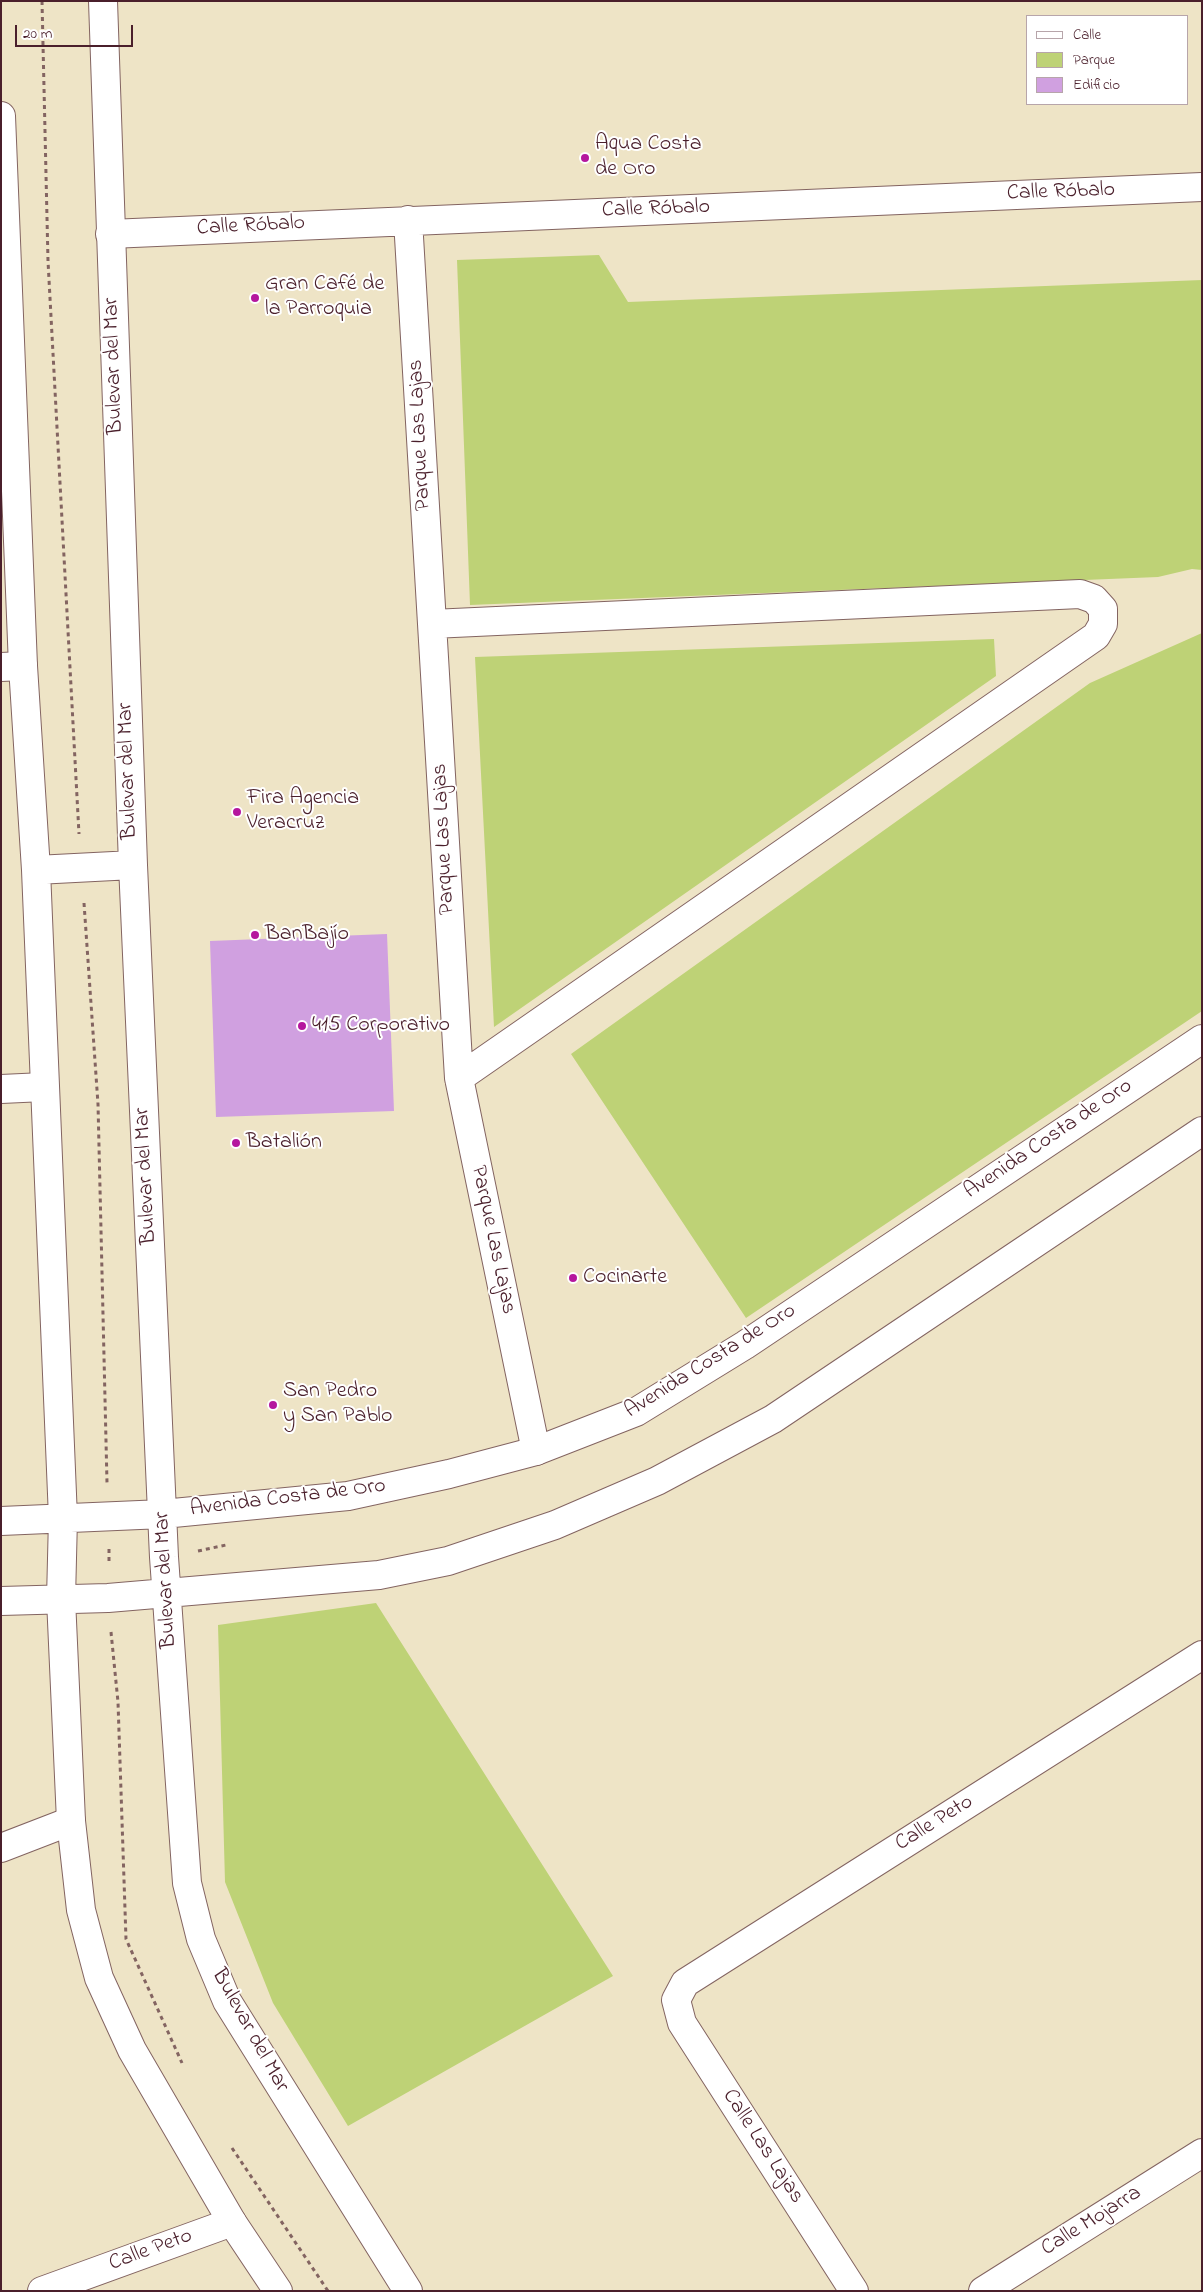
<!DOCTYPE html>
<meta charset="utf-8">
<style>
body{margin:0}
#map{position:relative;width:1203px;height:2292px;overflow:hidden;background:#eee4c6;font-family:"Indie Flower",sans-serif}
canvas{display:block}
.frame{position:absolute;inset:0;border:2px solid #4a1f2b;pointer-events:none}
.legend{position:absolute;left:1026px;top:15px;width:162px;height:90px;box-sizing:border-box;background:#fff;border:1px solid #b7a5aa;margin:0;padding:6px 9px;list-style:none;font-size:15px;color:#4a1f2b}
.legend li{display:flex;align-items:center;gap:10px;height:25px}
.legend b{width:25px;border:1px solid #b7a5aa}
.scale{position:absolute;left:15px;top:25px;width:118px;height:22px;box-sizing:border-box;border:2px solid #4a1f2b;border-top:0;padding-left:6px;font-size:15px;line-height:18px;white-space:nowrap;color:#4a1f2b;-webkit-text-stroke:4px #fff;paint-order:stroke}
</style>
<div id="map">
<canvas width="1203" height="2292"></canvas>
<div class="frame"></div>
<ul class="legend">
<li><b style="height:6px;background:#fff"></b>Calle</li>
<li><b style="height:14px;background:#bed276"></b>Parque</li>
<li><b style="height:14px;background:#d0a0e0"></b>Edificio</li>
</ul>
<div class="scale">20 m</div>
</div>
<script>
const ctx = document.querySelector('canvas').getContext('2d');
ctx.lineJoin = 'round';
function paint(path, color) { ctx.fillStyle = color; ctx.fill(path, 'evenodd'); }
const toPath = rows => new Path2D(rows.map(r => 'M' + r).join(''));
function stroke(path, color, width, dash) { ctx.strokeStyle = color; ctx.lineWidth = width; ctx.lineCap = dash ? 'butt' : 'round'; ctx.setLineDash(dash || []); ctx.stroke(path); }
function write(font, color, halo, rows, align = 'center') {
  ctx.font = font + ' "Indie Flower",sans-serif'; ctx.lineWidth = 4; ctx.setLineDash([]); ctx.textBaseline = 'middle'; ctx.strokeStyle = halo; ctx.fillStyle = color; for (const [text, x, y, turn = 0] of rows) {
    ctx.save(); ctx.translate(x, y); ctx.rotate((+turn || 0) * Math.PI / 180); ctx.textAlign = isNaN(turn) ? turn : align; if (halo) ctx.strokeText(text, 0, 0); ctx.fillText(text, 0, 0); ctx.restore();
  }
}
const green = toPath([
 [599,255,628,302,1202,280,1202,570,1192,569,1158,577,470,605,457,260],
 [1202,633,1202,1011,746,1318,571,1054,1090,683],
 [994,639,996,676,494,1027,475,657],
 [376,1603,613,1976,348,2126,273,2003,225,1882,218,1625]
]);
const building = toPath([
 [387,934,394,1111,216,1117,210,941]
]);
const path = toPath([
 [42,1,48,261,79,834],
 [84,903,98,1104,107,1483],
 [109,1549,109,1563],
 [198,1551,226,1545],
 [111,1632,118,1702,126,1939,182,2063],
 [232,2148,328,2291]
]);
const minor = toPath([
 [408,220,459,1078,536,1451],
 [110,234,1202,187],
 [432,624,1080,594,1094,599,1103,609,1103,624,1096,636,459,1078],
 [1,667,23,666],
 [1,1089,44,1087],
 [1,1848,71,1821],
 [42,2291,232,2222],
 [854,2291,682,2023,676,2000,685,1983,1202,1655],
 [983,2291,1202,2153]
]);
const tertiary = toPath([
 [103,1,133,865,164,1557,187,1883,201,1939,227,2001,408,2291],
 [1,116,23,666,36,870,63,1518,61,1599,71,1821,81,1910,99,1978,132,2050,232,2222,278,2291],
 [36,870,133,865],
 [1,1521,163,1514,348,1496,449,1474,536,1451,636,1412,745,1345,1202,1039],
 [1,1601,108,1598,379,1575,448,1561,555,1525,657,1481,773,1419,1202,1131]
]);
const markers = [
 [585,158,5,"#b5179e"],
 [255,298,5,"#b5179e"],
 [237,812,5,"#b5179e"],
 [255,935,5,"#b5179e"],
 [302,1026,5,"#b5179e"],
 [236,1143,5,"#b5179e"],
 [573,1278,5,"#b5179e"],
 [273,1405,5,"#b5179e"]
];
const poiNames = [
 ["Aqua Costa",595,145],
 ["de Oro",595,170],
 ["Gran Café de",265,285],
 ["la Parroquia",265,310],
 ["Fira Agencia",247,799],
 ["Veracruz",247,824],
 ["BanBajío",265,935],
 ["415 Corporativo",312,1026],
 ["Batalión",246,1143],
 ["Cocinarte",583,1278],
 ["San Pedro",283,1392],
 ["y San Pablo",283,1417]
];
const streetNames = [
 ["Calle Róbalo",1061,193,-2],
 ["Calle Róbalo",656,210,-2],
 ["Calle Róbalo",251,227,-3],
 ["Bulevar del Mar",115,366,-92],
 ["Parque Las Lajas",421,435,-93],
 ["Bulevar del Mar",129,771,-92],
 ["Parque Las Lajas",445,839,-93],
 ["Avenida Costa de Oro",1049,1140,-34],
 ["Bulevar del Mar",147,1176,-93],
 ["Parque Las Lajas",492,1240,78],
 ["Avenida Costa de Oro",711,1362,-32],
 ["Avenida Costa de Oro",288,1499,-7],
 ["Bulevar del Mar",167,1580,-93],
 ["Calle Peto",935,1824,-32],
 ["Bulevar del Mar",249,2031,61],
 ["Calle Las Lajas",762,2147,57],
 ["Calle Mojarra",1092,2222,-32],
 ["Calle Peto",151,2251,-20]
];
paint(green, '#bed276');
paint(building, '#d0a0e0');
stroke(minor, '#836461', 30);
stroke(tertiary, '#836461', 30);
stroke(path, '#836461', 3, [4, 4]);
stroke(minor, '#fff', 28);
stroke(tertiary, '#fff', 28);
for (const [x, y, r, color] of markers) { const dot = new Path2D(); dot.arc(x, y, r, 0, 2 * Math.PI); ctx.fillStyle = color; ctx.fill(dot); stroke(dot, '#fff', 2); }
write('22px', '#4a1f2b', '#fff', poiNames, 'left');
write('22px', '#4a1f2b', '#fff', streetNames);
</script>
